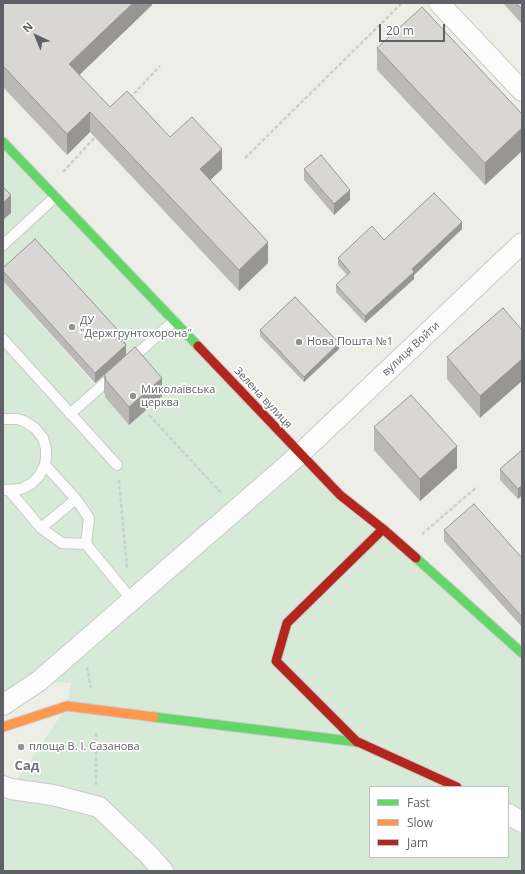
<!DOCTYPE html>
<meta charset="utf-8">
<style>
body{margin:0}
#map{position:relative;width:525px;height:874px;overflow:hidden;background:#eeeee9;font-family:"Open Sans",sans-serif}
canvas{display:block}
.frame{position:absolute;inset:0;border:4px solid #5f6167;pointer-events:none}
.legend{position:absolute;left:369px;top:786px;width:140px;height:72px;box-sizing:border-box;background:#fff;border:1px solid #bfc0c2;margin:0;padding:5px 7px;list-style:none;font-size:12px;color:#5f6167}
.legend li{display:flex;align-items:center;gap:8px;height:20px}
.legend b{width:20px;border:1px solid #bfc0c2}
.north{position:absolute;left:16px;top:16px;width:40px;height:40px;-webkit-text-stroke:3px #fff;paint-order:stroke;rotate:316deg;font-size:11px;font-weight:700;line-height:16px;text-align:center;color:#5f6167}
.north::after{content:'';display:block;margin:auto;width:14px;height:18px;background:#5f6167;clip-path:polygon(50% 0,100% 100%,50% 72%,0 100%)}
.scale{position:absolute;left:379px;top:24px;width:66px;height:18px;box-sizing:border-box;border:2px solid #5f6167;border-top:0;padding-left:5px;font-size:12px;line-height:14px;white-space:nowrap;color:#5f6167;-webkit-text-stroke:3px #fff;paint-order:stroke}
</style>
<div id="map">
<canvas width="525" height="874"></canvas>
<div class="frame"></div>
<ul class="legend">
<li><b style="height:5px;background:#63d668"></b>Fast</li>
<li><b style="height:5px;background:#ff974d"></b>Slow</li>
<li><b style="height:5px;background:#b3261e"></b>Jam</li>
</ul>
<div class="north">N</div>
<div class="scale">20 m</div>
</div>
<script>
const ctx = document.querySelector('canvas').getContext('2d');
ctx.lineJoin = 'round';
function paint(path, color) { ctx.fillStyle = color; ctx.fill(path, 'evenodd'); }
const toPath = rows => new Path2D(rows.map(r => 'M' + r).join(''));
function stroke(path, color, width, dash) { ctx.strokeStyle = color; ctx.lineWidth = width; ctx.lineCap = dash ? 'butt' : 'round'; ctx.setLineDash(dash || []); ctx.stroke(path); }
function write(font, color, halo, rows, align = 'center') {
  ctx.font = font + ' "Open Sans",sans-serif'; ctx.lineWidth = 3.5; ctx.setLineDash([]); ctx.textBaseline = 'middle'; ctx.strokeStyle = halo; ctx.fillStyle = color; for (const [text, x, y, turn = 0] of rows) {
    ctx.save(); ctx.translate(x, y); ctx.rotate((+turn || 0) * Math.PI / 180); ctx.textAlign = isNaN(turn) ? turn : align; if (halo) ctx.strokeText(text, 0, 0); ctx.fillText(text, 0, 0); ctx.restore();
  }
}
const green = toPath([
 [3,144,300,454,522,648,522,871,3,871,3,803,11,789,67,706,71,683,39,681,3,705,3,281,100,391,91,379,124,349,3,278],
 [370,787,508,787,508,857,370,857]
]);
const path = toPath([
 [130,98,160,66],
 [245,158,402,3],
 [63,172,96,136],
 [149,415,222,494],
 [119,480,127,568],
 [422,534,477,487],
 [87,667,91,688],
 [96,785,96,732]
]);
const lane = toPath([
 [3,245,55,197],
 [3,339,117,465],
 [129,361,174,321],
 [70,414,113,376],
 [3,419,17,419,24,421,35,428,43,438,46,449,46,457,45,465,39,476,31,484,21,489,5,490],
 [9,490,41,528,76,499,45,465],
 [41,528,62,543,86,544,89,518,76,499],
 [86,544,132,600]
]);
const street = toPath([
 [439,3,522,91],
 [3,705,39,681,300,454,522,243],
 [3,786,11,789,53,795,99,807,148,854,163,871],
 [508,814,522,822]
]);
const fast = toPath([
 [3,142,198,346],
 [416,558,522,653],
 [154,717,358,742]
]);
const slow = toPath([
 [3,727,67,706,154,717]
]);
const jam = toPath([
 [198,346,340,495,383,529,416,558],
 [357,742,276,661,287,623,383,529],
 [358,742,457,787]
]);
const wall = toPath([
 [3,3,152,3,152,5,79,75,110,107,170,137,222,169,210,180,268,263,239,291,90,132,67,155,3,87],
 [503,3,522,3,522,24],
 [377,48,522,114,522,151,485,185,377,70],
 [304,169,350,200,334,215,304,180],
 [462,229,414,275,414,279,365,323,336,292,336,285,347,275,338,265,338,258,384,240],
 [3,268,125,343,126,355,162,396,129,425,105,397,105,394,104,393,104,375,95,383,3,281],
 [260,330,339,349,304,382,260,336],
 [522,330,480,418,447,379,447,357],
 [374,427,457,468,420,501,374,450],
 [522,450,522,495,518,499,500,480,500,469],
 [444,530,522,558,522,627,444,541]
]);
const shadedWall = toPath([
 [133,3,152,3,152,5,69,85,69,64],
 [90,112,90,132,67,155,67,134],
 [522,128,522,151,485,185,485,163],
 [222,149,222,169,200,190,200,169],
 [350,190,350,200,334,215,334,204],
 [11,195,11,213,3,220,3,203],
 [462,222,462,229,414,275,414,279,365,323,365,316,412,269],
 [268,242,268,263,239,291,239,270],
 [125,338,125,346,126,345,126,355,95,383,95,373],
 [339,343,339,349,304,382,304,377],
 [522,359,522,381,480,418,480,396],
 [162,378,162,396,129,425,129,407],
 [457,446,457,468,420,501,420,479],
 [522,485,522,495,518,499,518,489]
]);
const building = toPath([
 [3,3,133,3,69,64,110,107,127,91,170,137,192,117,222,149,200,169,268,242,239,270,90,112,67,134,3,66,3,3],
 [516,3,522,3,522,9,516,3],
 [422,7,522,114,522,128,485,163,377,48,422,7],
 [321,155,350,190,334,204,304,169,321,155],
 [3,187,11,195,3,203,3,187],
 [434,193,462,222,412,269,414,272,365,316,336,285,350,272,338,258,372,226,384,240,434,193],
 [35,239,125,338,122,340,126,345,95,373,3,271,3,268,35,239],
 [295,297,339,343,304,377,260,330,295,297],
 [503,308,522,330,522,359,480,396,447,357,503,308],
 [135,347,162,378,129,407,105,379,106,378,104,375,135,347],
 [411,395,457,446,420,479,374,427,411,395],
 [522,450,522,485,518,489,500,469,522,450],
 [474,504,522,558,522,617,444,530,474,504]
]);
const markers = [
 [72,327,4,"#919294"],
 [299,342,4,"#919294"],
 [133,396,4,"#919294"],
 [21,747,4,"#919294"]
];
const poiNames = [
 ["ДУ",80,321],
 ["\"Держгрунтохорона\"",80,334],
 ["Нова Пошта №1",307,342],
 ["Миколаївська",141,390],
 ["церква",141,403],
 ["площа В. І. Сазанова",29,747]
];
const streetNames = [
 ["вулиця Войти",411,349,-43],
 ["Зелена вулиця",263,398,47]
];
const quarterNames = [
 ["Сад",27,766]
];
paint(green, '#d7ead7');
stroke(lane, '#cacaca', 12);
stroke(street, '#cacaca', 22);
stroke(fast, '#cbcbcb', 11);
stroke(slow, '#cbcbcb', 11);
stroke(jam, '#cbcbcb', 11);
stroke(path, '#ccd0ce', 2.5, [4, 2]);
stroke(lane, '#fcfcfc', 10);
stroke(street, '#fcfcfc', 20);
stroke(fast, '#63d668', 9);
stroke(slow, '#ff974d', 9);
stroke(jam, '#b3261e', 9);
paint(wall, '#bab9b6');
paint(shadedWall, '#979694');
paint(building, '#d8d7d4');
stroke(building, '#979694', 1);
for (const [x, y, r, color] of markers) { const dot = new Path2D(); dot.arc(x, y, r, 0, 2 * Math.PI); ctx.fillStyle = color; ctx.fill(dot); stroke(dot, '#fff', 1.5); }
write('11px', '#5f6167', '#fff', poiNames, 'left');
write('11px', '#5f6167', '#fff', streetNames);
write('bold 13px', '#707379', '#fff', quarterNames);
</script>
